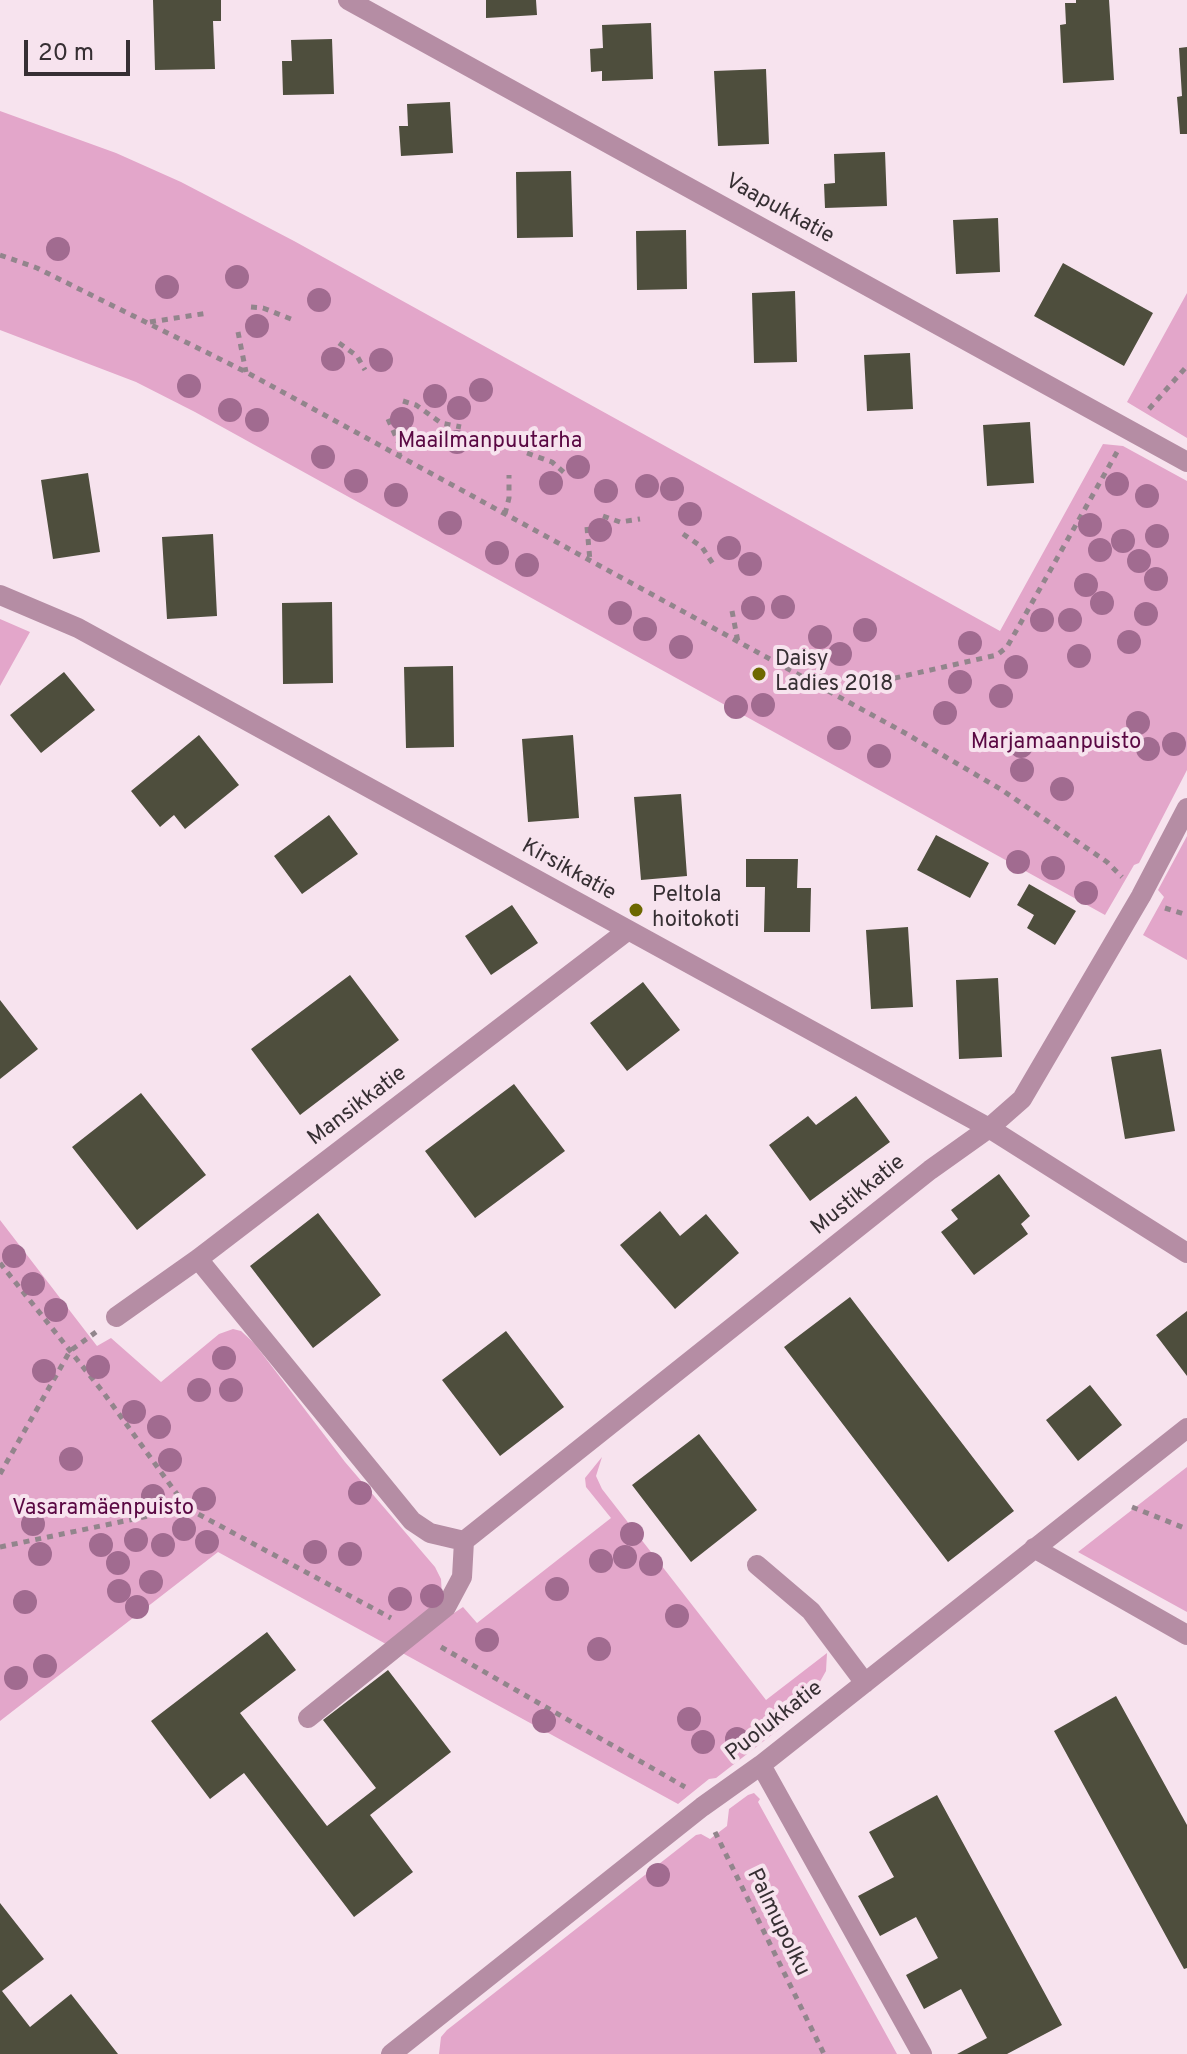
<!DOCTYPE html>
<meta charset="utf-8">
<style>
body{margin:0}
#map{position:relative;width:1187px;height:2054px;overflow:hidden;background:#f7e3ee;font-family:Overpass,sans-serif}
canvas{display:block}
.scale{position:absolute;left:24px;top:40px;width:106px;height:36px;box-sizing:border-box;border:4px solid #362f33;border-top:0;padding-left:10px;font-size:24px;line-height:28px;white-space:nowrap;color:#362f33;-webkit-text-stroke:6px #f7e3ee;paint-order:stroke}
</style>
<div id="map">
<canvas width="1187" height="2054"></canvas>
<div class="scale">20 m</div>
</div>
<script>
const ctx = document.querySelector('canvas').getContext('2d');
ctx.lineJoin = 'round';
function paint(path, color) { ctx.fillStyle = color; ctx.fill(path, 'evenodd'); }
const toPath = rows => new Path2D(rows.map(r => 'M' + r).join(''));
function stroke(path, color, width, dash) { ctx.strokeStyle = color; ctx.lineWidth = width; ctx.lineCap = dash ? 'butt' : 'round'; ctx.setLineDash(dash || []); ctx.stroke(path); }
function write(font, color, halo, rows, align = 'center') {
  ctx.font = font + ' Overpass,sans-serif'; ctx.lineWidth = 8; ctx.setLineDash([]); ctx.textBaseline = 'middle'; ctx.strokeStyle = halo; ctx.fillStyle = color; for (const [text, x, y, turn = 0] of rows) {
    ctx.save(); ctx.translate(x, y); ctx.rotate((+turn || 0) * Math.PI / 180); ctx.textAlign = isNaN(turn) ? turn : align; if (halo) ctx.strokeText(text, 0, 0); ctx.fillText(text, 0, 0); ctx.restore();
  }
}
const green = toPath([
 [0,111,116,153,181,182,294,241,1000,631,1103,444,1123,446,1187,481,1187,770,1139,863,1134,865,1105,915,195,412,136,382,0,330],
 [1187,293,1187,438,1127,402],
 [0,619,30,632,0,686],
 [1187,836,1187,960,1143,935,1164,897,1158,890],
 [0,1220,97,1346,111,1338,161,1382,219,1334,233,1329,241,1331,254,1343,345,1462,435,1567,441,1579,442,1596,454,1613,463,1607,477,1623,611,1518,586,1487,585,1478,602,1457,596,1476,602,1489,766,1700,827,1653,826,1671,817,1687,801,1698,782,1727,716,1778,709,1779,678,1804,218,1552,0,1721],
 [1187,1467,1187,1612,1078,1552],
 [754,1793,760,1799,758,1802,897,2054,439,2054,441,2037,447,2030,696,1835,701,1834,710,1839,727,1826,729,1809,748,1795]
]);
const building = toPath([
 [153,0,221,0,221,21,213,21,215,69,155,70],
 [486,0,536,0,537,15,486,18],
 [1076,0,1109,0,1114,80,1063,83,1060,25,1066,24,1065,3,1076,3],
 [651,23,653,79,602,81,602,71,591,72,590,49,603,48,602,25],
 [332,39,334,94,283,95,282,61,292,61,291,40],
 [1187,47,1187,134,1180,134,1177,97,1182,96,1179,48],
 [766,69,769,144,718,146,714,71],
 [450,102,453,153,401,156,399,126,408,126,407,104],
 [885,152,887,206,825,208,824,184,835,183,834,154],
 [571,171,573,237,517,238,516,172],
 [998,218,1000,272,956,274,953,220],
 [686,230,687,289,637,290,636,231],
 [1063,263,1153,313,1124,366,1034,316],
 [795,291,797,362,754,363,752,293],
 [910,353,913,409,867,411,864,355],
 [1030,422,1034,483,987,486,983,425],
 [88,473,100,552,53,559,41,480],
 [213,534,217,616,167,619,162,537],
 [332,602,333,683,283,684,282,603],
 [453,666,454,747,406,748,404,667],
 [64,672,95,710,41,753,10,715],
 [199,735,239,785,185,829,174,815,160,827,131,791],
 [573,735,579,818,528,822,522,739],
 [681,794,687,876,641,880,634,797],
 [329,815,358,854,302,894,274,856],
 [936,835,989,863,970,898,917,870],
 [746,859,798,859,797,888,811,888,810,932,764,932,765,887,746,887],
 [1029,884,1076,911,1055,945,1027,928,1034,915,1017,905],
 [512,905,538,943,491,975,465,936],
 [908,927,913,1007,871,1009,866,930],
 [350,975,399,1040,300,1115,251,1049],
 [998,978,1002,1057,959,1059,956,980],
 [643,982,680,1030,627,1071,590,1023],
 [0,1000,38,1049,0,1079],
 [1161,1049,1175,1131,1125,1139,1111,1057],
 [514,1084,565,1151,475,1218,425,1151],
 [141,1093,206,1175,137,1230,72,1147],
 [856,1096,890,1142,810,1201,769,1145,808,1116,816,1125],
 [999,1174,1030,1216,1021,1224,1028,1234,974,1275,941,1232,958,1219,951,1210],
 [660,1211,680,1236,706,1214,739,1253,675,1309,620,1245],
 [318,1213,381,1295,313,1348,250,1266],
 [850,1297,1014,1511,948,1562,784,1347],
 [1187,1311,1187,1376,1156,1335],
 [506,1331,564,1407,500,1456,442,1380],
 [1090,1385,1122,1425,1078,1461,1046,1420],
 [699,1434,757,1510,691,1562,632,1485],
 [267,1632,296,1670,240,1713,327,1826,376,1788,323,1720,388,1670,451,1752,370,1815,413,1872,354,1917,244,1773,210,1799,151,1721],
 [1116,1696,1187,1825,1187,1968,1184,1969,1054,1731],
 [937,1795,1062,2025,1007,2054,957,2054,987,2038,961,1989,924,2009,906,1975,938,1958,916,1917,880,1936,858,1896,894,1877,869,1832],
 [0,1903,44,1959,2,1991,30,2027,71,1994,118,2054,0,2054]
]);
const path = toPath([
 [0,255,37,268,246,372,905,733,1002,790,1107,862,1122,877],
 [251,307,263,308,291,319],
 [150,322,208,313],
 [238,332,246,372],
 [339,343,357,356,365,370],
 [403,401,416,405,441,423,461,427],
 [1149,409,1187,366],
 [388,419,400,446,399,456],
 [527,453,552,462,568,476],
 [505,514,509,498,509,475],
 [603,516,620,522,640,519],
 [587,527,590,561],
 [683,534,702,547,713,564],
 [732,611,738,642],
 [823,688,886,680,997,655,1007,647,1117,452],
 [1165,908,1187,915],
 [0,1263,103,1392,187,1508],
 [0,1474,70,1351,96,1332],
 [1132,1507,1187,1529],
 [0,1547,187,1508,391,1618],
 [441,1647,685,1787],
 [715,1832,824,2054]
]);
const minor = toPath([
 [348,0,1187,462],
 [0,595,78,628,989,1128,1187,1253],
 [198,1259,412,1521,430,1533,464,1541],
 [116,1317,198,1259,627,931],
 [464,1541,930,1170,989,1128,1022,1099,1141,896,1187,808],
 [1034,1548,1187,1635],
 [757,1565,811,1611,865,1683],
 [308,1718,446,1607,462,1577,464,1541],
 [761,1765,922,2054],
 [391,2054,702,1807,761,1765,1187,1428]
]);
const trees = [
 [58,249],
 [237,277],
 [167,287],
 [319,300],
 [257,326],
 [333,359],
 [381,360],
 [189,386],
 [481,390],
 [435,396],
 [459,408],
 [230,410],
 [402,419],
 [257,420],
 [457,442],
 [323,457],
 [578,467],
 [356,481],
 [551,483],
 [1117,484],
 [647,486],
 [672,489],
 [606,491],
 [396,495],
 [1147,496],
 [690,514],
 [450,523],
 [1090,525],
 [600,530],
 [1157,536],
 [1123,541],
 [729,548],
 [1100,550],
 [497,553],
 [1139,561],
 [750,564],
 [527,565],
 [1156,579],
 [1086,585],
 [1102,603],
 [783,607],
 [753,608],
 [620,613],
 [1146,614],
 [1042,620],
 [1070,620],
 [645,629],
 [865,630],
 [820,637],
 [1129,642],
 [970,643],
 [681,647],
 [840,654],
 [1079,656],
 [1016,667],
 [960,682],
 [1001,696],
 [763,705],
 [736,707],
 [945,713],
 [1138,723],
 [839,738],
 [1174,744],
 [1021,746],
 [1148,749],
 [879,756],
 [1022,770],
 [1062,789],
 [1018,862],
 [1053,868],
 [1086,893],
 [14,1256],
 [33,1284],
 [56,1310],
 [224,1358],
 [98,1367],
 [44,1371],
 [199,1390],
 [231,1390],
 [134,1412],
 [159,1427],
 [71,1459],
 [170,1460],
 [360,1493],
 [153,1496],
 [204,1499],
 [33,1524],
 [184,1529],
 [632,1534],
 [136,1540],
 [207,1542],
 [101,1545],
 [163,1545],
 [315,1552],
 [40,1554],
 [350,1554],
 [625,1557],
 [601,1561],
 [118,1563],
 [651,1564],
 [151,1582],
 [557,1589],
 [119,1591],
 [432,1596],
 [400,1599],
 [25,1602],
 [137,1607],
 [677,1616],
 [487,1640],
 [599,1649],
 [45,1666],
 [16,1678],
 [689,1719],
 [544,1721],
 [737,1739],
 [703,1742],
 [658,1875]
];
const markers = [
 [759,674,8,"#6d6800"],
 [636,910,8,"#6d6800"]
];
const streetNames = [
 ["Vaapukkatie",779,210,29],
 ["Kirsikkatie",568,871,29],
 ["Mansikkatie",358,1107,-37],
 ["Mustikkatie",859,1196,-39],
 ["Puolukkatie",775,1722,-38],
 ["Palmupolku",777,1923,64]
];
const parkNames = [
 ["Maailmanpuutarha",490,443],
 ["Marjamaanpuisto",1056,744],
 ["Vasaramäenpuisto",103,1510]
];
const poiNames = [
 ["Daisy",775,661],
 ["Ladies 2018",775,686],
 ["Peltola",652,897],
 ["hoitokoti",652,922]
];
paint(green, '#e3a6ca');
paint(building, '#4e4e3d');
stroke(path, '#92858c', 5, [6, 6]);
stroke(minor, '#b58da4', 20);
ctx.fillStyle = '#a16b90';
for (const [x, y] of trees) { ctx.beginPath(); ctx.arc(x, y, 12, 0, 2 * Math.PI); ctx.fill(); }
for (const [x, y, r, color] of markers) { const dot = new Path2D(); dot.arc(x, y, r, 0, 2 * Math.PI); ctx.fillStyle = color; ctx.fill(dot); stroke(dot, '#f7e3ee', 3); }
write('22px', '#362f33', '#f7e3ee', streetNames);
write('22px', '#5a0843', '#f7e3ee', parkNames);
write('22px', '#362f33', '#f7e3ee', poiNames, 'left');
</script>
